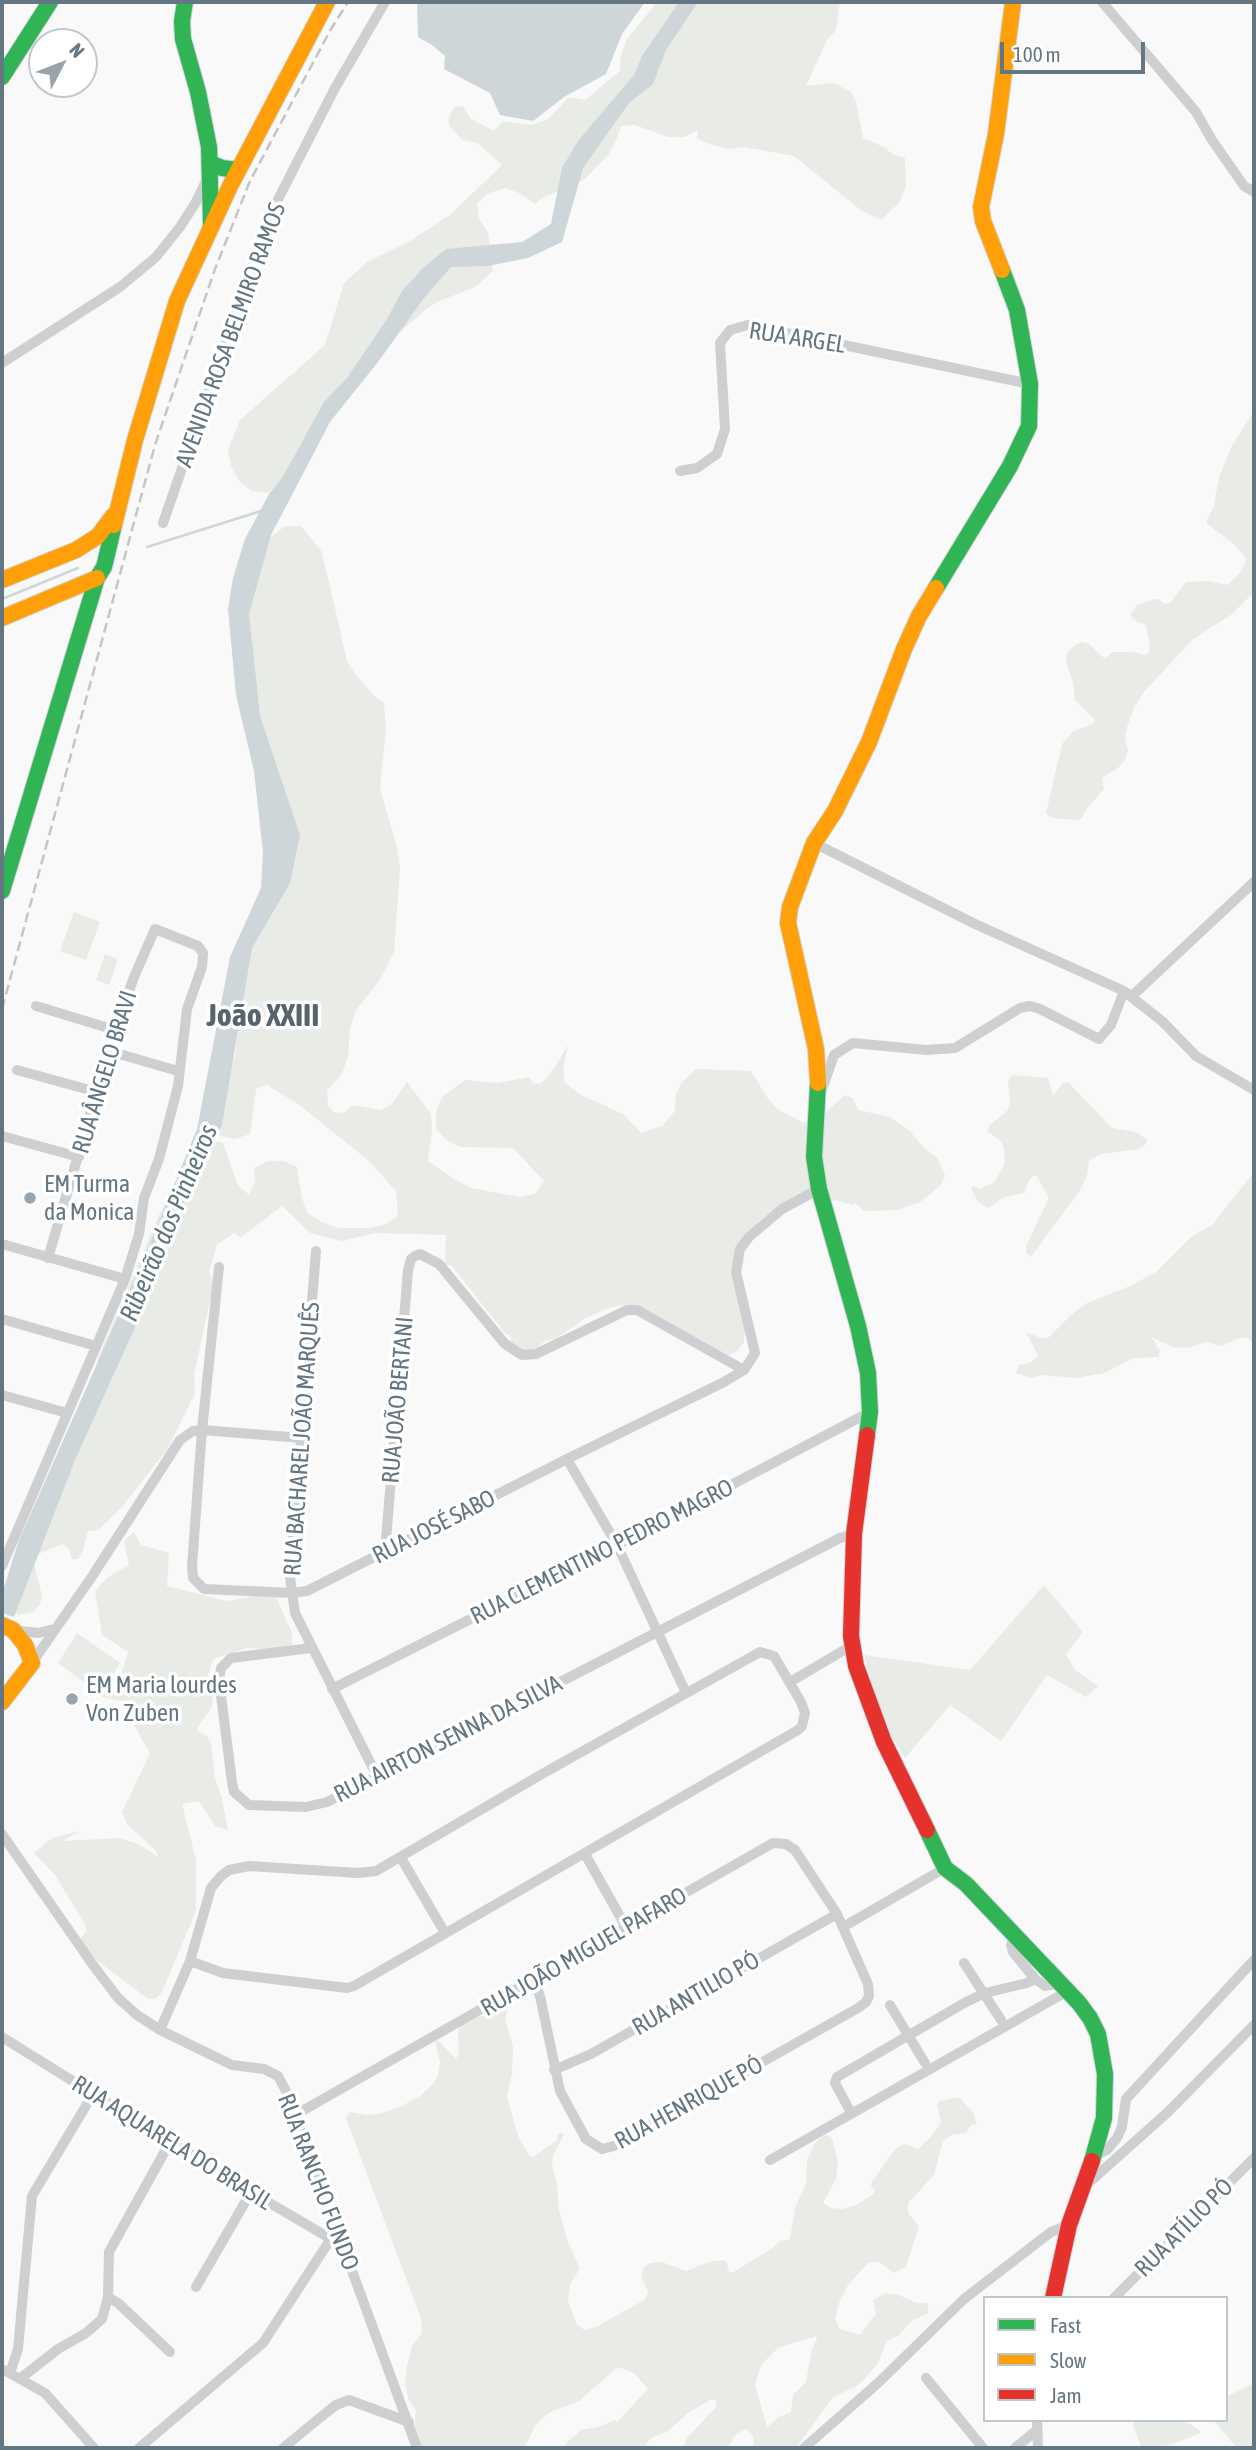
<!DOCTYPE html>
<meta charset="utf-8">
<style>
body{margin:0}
#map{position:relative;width:1256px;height:2450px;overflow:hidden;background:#f9f9f9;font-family:"Asap Condensed",sans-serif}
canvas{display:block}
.frame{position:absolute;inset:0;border:4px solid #657683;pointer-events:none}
.legend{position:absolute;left:983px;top:2296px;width:245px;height:126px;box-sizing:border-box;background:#fff;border:2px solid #c1c8cd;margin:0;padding:9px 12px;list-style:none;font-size:21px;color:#657683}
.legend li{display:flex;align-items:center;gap:14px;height:35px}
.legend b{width:35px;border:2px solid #c1c8cd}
.north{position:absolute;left:28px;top:28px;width:70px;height:70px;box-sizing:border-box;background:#fff;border:2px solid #c1c8cd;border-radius:50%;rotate:48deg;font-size:19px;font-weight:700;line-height:28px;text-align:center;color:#657683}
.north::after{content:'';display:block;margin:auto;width:24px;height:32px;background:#99a4ac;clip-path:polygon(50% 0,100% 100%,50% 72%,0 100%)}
.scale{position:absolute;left:1000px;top:42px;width:145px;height:32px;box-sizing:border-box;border:4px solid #657683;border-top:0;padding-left:9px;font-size:21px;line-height:24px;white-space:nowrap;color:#657683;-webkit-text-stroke:5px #fff;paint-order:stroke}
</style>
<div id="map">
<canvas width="1256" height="2450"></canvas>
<div class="frame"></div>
<ul class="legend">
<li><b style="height:9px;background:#30b455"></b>Fast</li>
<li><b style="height:9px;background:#ff9f0a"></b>Slow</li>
<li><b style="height:9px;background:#e5322d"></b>Jam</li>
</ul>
<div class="north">N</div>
<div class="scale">100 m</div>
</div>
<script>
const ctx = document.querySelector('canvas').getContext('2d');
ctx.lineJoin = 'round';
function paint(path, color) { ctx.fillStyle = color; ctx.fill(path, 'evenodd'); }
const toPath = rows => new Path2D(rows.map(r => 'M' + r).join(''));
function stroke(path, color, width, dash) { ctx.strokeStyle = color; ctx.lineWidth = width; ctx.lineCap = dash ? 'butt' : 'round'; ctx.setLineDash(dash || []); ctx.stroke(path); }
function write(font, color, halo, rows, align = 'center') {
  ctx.font = font + ' "Asap Condensed",sans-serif'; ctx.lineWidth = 7; ctx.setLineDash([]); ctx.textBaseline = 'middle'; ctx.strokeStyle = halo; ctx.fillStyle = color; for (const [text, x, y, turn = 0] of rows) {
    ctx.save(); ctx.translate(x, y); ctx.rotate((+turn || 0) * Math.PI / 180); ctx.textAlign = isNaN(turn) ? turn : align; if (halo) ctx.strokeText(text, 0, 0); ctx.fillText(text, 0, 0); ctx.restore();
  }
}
const green = toPath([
 [657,2,840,2,836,30,827,40,806,86,834,83,851,92,856,102,863,138,884,147,892,154,905,158,906,187,899,203,881,220,862,211,794,156,744,147,728,149,709,144,697,138,698,130,684,137,668,137,635,125,621,126,617,139,608,155,584,180,542,198,535,204,519,193,505,188,489,193,477,203,479,219,488,232,493,271,475,287,437,302,424,311,362,365,301,442,280,483,268,493,252,491,240,482,231,466,228,450,240,420,325,345,344,283,367,262,410,241,451,214,502,165,477,143,462,140,449,125,448,119,454,107,463,106,471,119,494,131,503,121,532,125,548,119,569,97,585,100,620,71,621,56,627,39],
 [1254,410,1254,595,1250,596,1232,614,1192,640,1144,692,1134,708,1127,727,1125,738,1128,751,1125,760,1118,768,1102,778,1104,789,1088,807,1082,818,1077,820,1053,818,1046,813,1062,744,1072,732,1093,724,1095,720,1075,700,1073,682,1066,663,1067,653,1075,645,1082,642,1089,644,1105,659,1112,652,1133,652,1145,655,1149,652,1150,647,1146,625,1132,619,1131,614,1137,605,1156,599,1159,599,1164,604,1170,603,1186,582,1209,581,1227,585,1240,573,1247,559,1234,544,1206,523,1214,506,1219,477,1231,448],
 [285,526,301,526,322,552,347,661,355,674,375,697,384,703,386,728,380,788,397,848,400,869,394,952,379,981,356,1010,350,1029,348,1056,342,1074,327,1091,328,1106,334,1112,344,1113,353,1105,380,1110,391,1105,407,1082,431,1114,432,1130,428,1161,454,1179,471,1188,520,1197,535,1194,544,1181,513,1148,460,1147,446,1140,436,1129,436,1112,442,1097,465,1080,497,1083,529,1077,534,1084,541,1083,549,1076,568,1045,563,1070,565,1083,581,1095,623,1114,641,1133,662,1126,675,1111,676,1094,683,1081,696,1069,751,1071,766,1096,777,1109,804,1123,819,1118,845,1095,853,1098,858,1110,890,1117,910,1131,921,1145,938,1159,945,1175,940,1186,920,1202,898,1210,864,1211,855,1203,852,1205,836,1200,822,1205,807,1192,801,1193,759,1221,742,1241,738,1257,745,1261,738,1267,746,1318,744,1342,737,1351,729,1355,717,1355,644,1312,624,1305,611,1307,586,1318,555,1339,545,1341,535,1350,525,1353,510,1342,512,1338,504,1332,451,1265,445,1265,446,1235,375,1233,342,1241,310,1233,282,1206,240,1238,234,1233,217,1245,209,1272,214,1282,194,1375,195,1393,167,1450,121,1508,98,1530,88,1531,83,1550,78,1559,72,1559,69,1549,63,1544,38,1554,34,1564,42,1596,40,1604,33,1612,19,1615,12,1610,95,1384,98,1358,159,1215,198,1147,218,1142,223,1143,238,1185,249,1195,255,1182,254,1168,268,1161,284,1161,297,1167,302,1198,307,1213,322,1222,338,1228,371,1228,386,1224,398,1216,396,1191,369,1161,298,1104,267,1085,256,1089,250,1134,235,1139,221,1136,211,1125,235,1056,248,942,275,862,232,629,261,545],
 [74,912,100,922,86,960,60,951],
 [105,954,118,959,109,985,96,980],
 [1012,1075,1048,1078,1053,1096,1063,1083,1068,1082,1112,1128,1136,1132,1147,1140,1145,1145,1138,1149,1102,1154,1089,1160,1087,1176,1080,1190,1031,1257,1026,1253,1026,1246,1049,1198,1037,1176,1033,1176,1029,1180,1024,1193,1004,1197,989,1208,978,1202,971,1188,973,1186,979,1189,994,1183,1004,1165,1005,1153,1002,1142,987,1131,990,1125,1008,1110,1010,1100,1008,1083],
 [1254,1172,1254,1343,1248,1338,1239,1338,1222,1346,1205,1342,1188,1348,1172,1347,1151,1337,1160,1350,1158,1357,1133,1358,1105,1373,1076,1378,1043,1375,1031,1378,1016,1373,1019,1365,1032,1362,1038,1355,1026,1332,1041,1338,1048,1338,1071,1315,1087,1303,1130,1286,1156,1272,1192,1236,1212,1225],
 [134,1532,141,1545,169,1553,167,1586,227,1601,256,1596,276,1597,292,1633,292,1649,285,1650,247,1648,213,1659,207,1678,213,1697,212,1707,197,1728,199,1732,207,1736,211,1744,215,1778,222,1798,228,1830,215,1826,199,1801,182,1804,196,1860,196,1911,161,1994,155,1999,148,1999,87,1953,80,1939,87,1931,84,1922,55,1875,34,1853,52,1838,80,1831,62,1841,120,1838,138,1844,160,1858,154,1849,127,1824,122,1812,150,1754,121,1701,102,1697,101,1695,58,1663,77,1633,120,1663,102,1694,118,1685,128,1652,102,1635,95,1591,108,1577,129,1565,124,1541],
 [1044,1585,1083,1632,1066,1654,1075,1670,1098,1686,1086,1697,1047,1675,1001,1741,950,1705,905,1758,890,1734,874,1693,864,1655,970,1670],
 [504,1998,510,2001,505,2019,513,2047,512,2074,507,2096,518,2136,529,2155,533,2157,556,2141,558,2138,557,2134,561,2133,564,2135,553,2156,552,2164,557,2184,559,2210,567,2240,580,2268,570,2285,568,2300,576,2323,584,2330,596,2327,646,2299,648,2292,641,2275,644,2267,650,2263,662,2262,686,2271,709,2262,722,2260,727,2262,728,2271,732,2273,771,2249,780,2241,790,2239,795,2208,806,2183,807,2160,815,2143,822,2137,828,2135,832,2138,838,2162,836,2179,823,2203,831,2208,843,2209,857,2205,873,2194,875,2190,871,2187,872,2182,895,2149,904,2144,918,2149,930,2138,941,2123,937,2105,940,2101,959,2097,974,2114,977,2124,971,2125,966,2133,952,2135,943,2141,934,2175,908,2203,908,2213,919,2226,906,2267,894,2273,879,2262,868,2263,848,2285,839,2303,835,2319,840,2329,860,2335,876,2314,873,2300,886,2293,899,2295,916,2303,927,2303,929,2313,913,2320,899,2335,887,2341,878,2363,865,2379,855,2387,833,2397,796,2448,754,2448,753,2435,746,2429,736,2434,727,2448,689,2448,684,2445,687,2438,716,2407,716,2400,710,2400,688,2413,668,2431,651,2438,643,2448,565,2448,566,2443,581,2430,598,2427,615,2420,617,2422,648,2389,634,2373,618,2367,579,2401,550,2412,537,2423,524,2448,412,2448,416,2411,408,2398,405,2382,407,2366,412,2346,421,2334,422,2321,346,2118,350,2112,367,2115,379,2114,400,2107,420,2096,433,2084,438,2076,440,2062,435,2041,439,2041,456,2059,459,2053,458,2032,461,2024,471,2017,485,2016],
 [816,2336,817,2339,812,2349,806,2382,793,2395,791,2412,779,2417,767,2427,755,2385,761,2365,778,2348],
 [1254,2383,1254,2448,1237,2448,1213,2420,1226,2420,1226,2397],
 [1135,2420,1184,2420,1200,2431,1199,2434,1186,2439,1158,2448,1142,2448,1133,2426]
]);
const water = toPath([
 [417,2,645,2,622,34,606,74,564,97,533,121,500,115,490,93,444,69,445,56,432,45,418,37],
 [679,2,698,2,666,50,653,84,629,103,583,168,562,242,528,258,488,266,451,267,424,298,378,362,330,422,271,535,249,614,260,716,300,835,290,883,252,948,222,1125,194,1175,140,1316,75,1460,14,1617,2,1613,2,1594,19,1540,147,1251,197,1129,230,957,261,888,263,853,254,771,236,695,228,609,233,578,245,539,269,494,282,478,324,402,347,378,387,319,402,291,424,267,446,249,522,242,551,224,562,168,578,141,634,75,642,56]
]);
const stream = toPath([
 [147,547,261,511],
 [2,599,78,568]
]);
const street = toPath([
 [1102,2,1196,112,1212,140,1244,186,1254,192],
 [2,363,120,287,156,257,180,227,196,202,207,179],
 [680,471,697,468,717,454,725,429,720,343,730,330,748,325,1030,384],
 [163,523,270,215,335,88,385,2],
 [814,843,975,924,1124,991,1163,1022,1196,1056,1254,1090],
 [1132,996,1254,882],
 [36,1006,115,1030],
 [109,1051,178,1071],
 [17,1070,97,1092],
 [820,1095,834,1055,853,1043,926,1050,955,1048,1020,1008,1030,1006,1040,1009,1099,1039,1111,1025,1124,991],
 [2,1136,79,1157],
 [2,1244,125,1279],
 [316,1251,290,1577,295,1613,377,1776],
 [219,1267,202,1430,192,1566,193,1578,204,1589,292,1593,307,1591,567,1459,724,1382,744,1370,755,1353,736,1272,740,1249,749,1237,782,1209,819,1189],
 [2,1319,96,1346],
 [2,1395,67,1413],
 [567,1459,617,1545,686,1693],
 [385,1552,408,1270,411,1259,415,1256,420,1254,439,1264,505,1344,522,1355,536,1354,627,1310,637,1310,744,1370],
 [2,1566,125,1279,139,1234,144,1198,159,1159,178,1086,187,1009,202,967,203,953,198,946,155,929,134,977,115,1030,48,1258],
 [13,1630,38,1633,54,1629],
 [311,1648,231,1658,221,1668,219,1680,232,1782,234,1792,249,1805,306,1807,327,1802,840,1538,854,1534],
 [32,1663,93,1575,180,1440,193,1431,202,1430,302,1438],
 [790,1682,851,1646],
 [332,1689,617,1545,870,1412],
 [2,1834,93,1965,118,1998,137,2015,160,2030,232,2065,264,2069,278,2076,286,2091,417,2448],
 [585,1854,626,1927],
 [401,1858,445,1933],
 [843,1927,945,1868],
 [1014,1934,1011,1945,1013,1952,1035,1979,1045,1986,1059,1983],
 [964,1963,1001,2020],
 [890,2005,925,2063],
 [160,2030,190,1961,211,1888,221,1876,229,1870,249,1866,358,1873,376,1871,542,1774,760,1652,774,1656,801,1702,805,1713,802,1726,798,1730,354,1986,347,1988,223,1973,190,1961],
 [2,2037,251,2192,343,2246],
 [554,2070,591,2054,837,1914],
 [849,2109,835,2083,837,2077,966,2002,985,1993,1027,1983,1035,1979],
 [295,2115,773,1843,786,1844,795,1850,837,1914,868,1984,869,1996,866,2002,858,2008,614,2146,602,2149,586,2139,560,2091,540,1996,534,1981],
 [1094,2156,1107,2150,1117,2138,1122,2127,1126,2099,1254,1960],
 [770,2160,1066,1992],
 [1084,2187,1168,2112,1254,2025],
 [196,2287,251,2192],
 [108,2297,118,2303,170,2352],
 [1114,2298,1254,2158],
 [2,2369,45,2393,94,2448],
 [10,2373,18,2349,32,2196,93,2094],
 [21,2378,58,2349,86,2333,102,2319,108,2297,109,2252,170,2142],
 [926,2378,983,2448],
 [1037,2420,1038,2448],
 [139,2448,263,2343,330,2240],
 [283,2448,327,2412,336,2405,349,2400,409,2422],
 [804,2448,878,2383,964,2299,1051,2232,1069,2225],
 [1015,2448,1036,2431]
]);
const fast = toPath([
 [185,2,182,21,183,39,198,92,209,147,211,224],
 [2,77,50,2],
 [210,163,222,168,238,170],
 [936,588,1010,466,1029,426,1030,384,1017,310,1002,270],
 [2,891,97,578,104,567,114,525],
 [818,1083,814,1157,819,1189,858,1326,868,1373,870,1412,867,1435],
 [927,1830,945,1868,966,1884,1079,2003,1090,2018,1098,2034,1105,2074,1104,2118,1092,2161]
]);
const slow = toPath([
 [1002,270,983,221,981,207,996,134,1013,2],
 [114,525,135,440,177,301,231,184,327,2],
 [2,580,76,550,98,536,113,516],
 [2,618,97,578],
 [818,1083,816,1049,788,923,790,907,814,843,835,811,869,742,904,649,919,616,936,588],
 [2,1625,13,1630,25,1645,32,1663,2,1702]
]);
const jam = toPath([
 [867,1435,854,1534,851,1636,856,1666,884,1742,927,1830],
 [1053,2298,1069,2225,1092,2161]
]);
const rail = toPath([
 [2,1009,155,445,215,269,250,181,331,29,348,2]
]);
const markers = [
 [30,1198,7,"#99a4ac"],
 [72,1699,7,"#99a4ac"]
];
const streetNames = [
 ["AVENIDA ROSA BELMIRO RAMOS",231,335,-70],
 ["RUA ARGEL",797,338,9],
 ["RUA ÂNGELO BRAVI",105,1072,-73],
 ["RUA JOÃO BERTANI",398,1400,-85],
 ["RUA BACHAREL JOÃO MARQUÊS",302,1439,-86],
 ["RUA JOSÉ SABO",434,1527,-27],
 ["RUA CLEMENTINO PEDRO MAGRO",602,1552,-27],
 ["RUA AIRTON SENNA DA SILVA",448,1739,-27],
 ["RUA JOÃO MIGUEL PAFARO",584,1952,-30],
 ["RUA ANTILIO PÓ",696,1994,-30],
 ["RUA HENRIQUE PÓ",689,2103,-29],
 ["RUA AQUARELA DO BRASIL",172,2143,32],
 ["RUA RANCHO FUNDO",318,2182,69],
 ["RUA ATÍLIO PÓ",1184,2228,-45]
];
const poiNames = [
 ["EM Turma",44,1184],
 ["da Monica",44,1212],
 ["EM Maria lourdes",86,1685],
 ["Von Zuben",86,1713]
];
const waterNames = [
 ["Ribeirão dos Pinheiros",169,1223,-67]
];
const districtNames = [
 ["João XXIII",263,1016]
];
paint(green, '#e8ebe6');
paint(water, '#ced6d9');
stroke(stream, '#ced6d9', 2.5);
stroke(fast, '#d5d6d7', 18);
stroke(slow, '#d5d6d7', 18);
stroke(jam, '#d5d6d7', 18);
stroke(street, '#cecfd0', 10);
stroke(fast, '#30b455', 16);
stroke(slow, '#ff9f0a', 16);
stroke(jam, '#e5322d', 16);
stroke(rail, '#c3c5c6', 2.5, [10, 5]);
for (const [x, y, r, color] of markers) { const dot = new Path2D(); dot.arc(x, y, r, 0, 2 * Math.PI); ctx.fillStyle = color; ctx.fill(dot); stroke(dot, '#fff', 2.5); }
write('24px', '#657683', '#fff', streetNames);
write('24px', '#657683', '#fff', poiNames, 'left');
write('italic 26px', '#60757c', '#fff', waterNames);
write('bold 32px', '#57646e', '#fff', districtNames);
</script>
